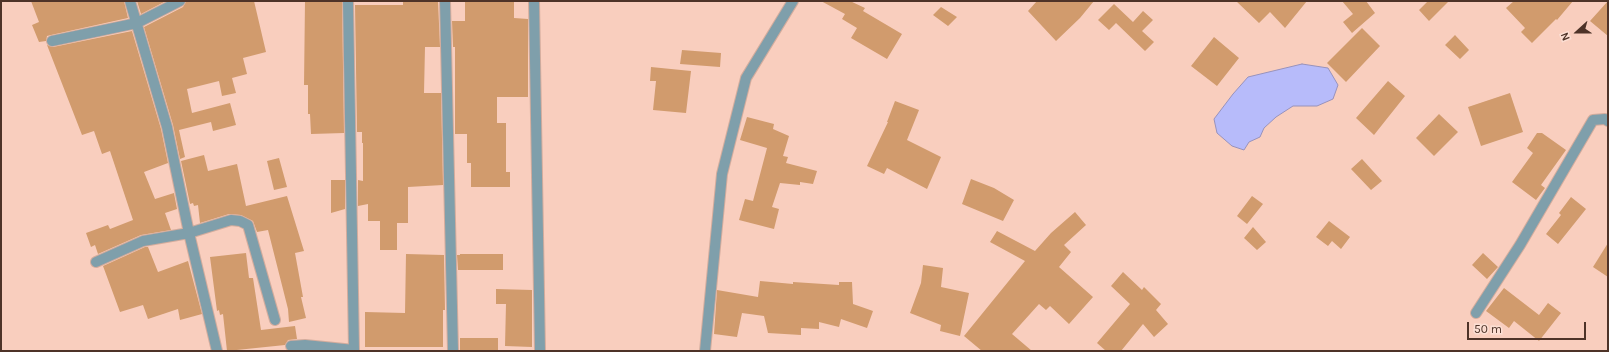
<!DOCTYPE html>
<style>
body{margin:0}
#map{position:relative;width:1609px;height:352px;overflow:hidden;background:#f9cebe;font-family:Karla,sans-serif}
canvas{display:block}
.frame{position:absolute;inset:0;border:2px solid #4e3328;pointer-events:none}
.north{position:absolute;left:1557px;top:12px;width:40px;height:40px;-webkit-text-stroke:3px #fcdfd4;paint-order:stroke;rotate:249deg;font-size:11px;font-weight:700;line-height:16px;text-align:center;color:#4e3328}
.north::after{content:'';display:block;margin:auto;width:14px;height:18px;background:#4e3328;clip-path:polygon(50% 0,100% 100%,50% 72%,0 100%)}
.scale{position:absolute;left:1467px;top:322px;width:119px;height:18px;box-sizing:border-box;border:2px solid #4e3328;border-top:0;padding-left:5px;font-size:12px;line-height:14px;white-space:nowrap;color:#4e3328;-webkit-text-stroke:3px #fcdfd4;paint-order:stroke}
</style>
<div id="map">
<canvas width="1609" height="352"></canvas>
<div class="frame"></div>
<div class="north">N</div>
<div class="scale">50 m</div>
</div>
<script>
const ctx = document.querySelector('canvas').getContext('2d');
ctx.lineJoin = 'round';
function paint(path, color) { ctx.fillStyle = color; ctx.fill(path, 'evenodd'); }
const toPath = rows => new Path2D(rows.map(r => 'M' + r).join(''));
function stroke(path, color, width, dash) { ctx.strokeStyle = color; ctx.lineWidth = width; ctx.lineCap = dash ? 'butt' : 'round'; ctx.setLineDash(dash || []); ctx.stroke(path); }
const water = toPath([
 [1302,64,1328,68,1338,85,1333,99,1317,106,1293,106,1276,117,1264,128,1260,137,1249,142,1244,150,1232,146,1217,133,1214,119,1233,94,1248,77,1302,64]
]);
const building = toPath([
 [31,1,124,1,128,18,51,35,47,36,46,41,39,42,32,25,39,22],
 [137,1,166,1,141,14],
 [186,1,254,1,266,52,243,58,247,74,232,78,236,93,222,96,219,81,187,89,192,113,230,103,236,125,213,131,211,122,179,130,185,157,180,159,173,125,144,27,183,7],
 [305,1,342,1,344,133,311,134,310,114,308,114,308,85,304,85],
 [403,1,438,1,440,47,425,47,424,93,441,93,443,185,408,187,408,223,397,223,397,250,380,250,380,221,368,221,368,204,358,206,358,180,363,181,363,143,362,143,362,132,357,132,355,5,403,5],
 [465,1,514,1,514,18,528,19,528,97,497,97,497,123,506,123,506,172,510,172,510,187,471,187,471,163,467,163,467,134,455,134,455,47,453,47,452,21,465,21],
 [821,1,850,1,865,8,863,11,902,34,887,59,851,38,857,28,842,19,845,14],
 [1037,1,1094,1,1080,18,1056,41,1028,11],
 [1236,1,1307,1,1285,28,1270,12,1259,23],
 [1342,1,1366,1,1375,13,1352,33,1343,22,1353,14],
 [1428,1,1449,1,1429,21,1419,10],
 [1514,1,1573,1,1557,20,1556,19,1532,43,1521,32,1525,28,1506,8],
 [1608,1,1608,36,1590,21],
 [1114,4,1133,22,1143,11,1153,20,1142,31,1154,42,1145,51,1116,23,1109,30,1098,20],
 [941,7,957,17,948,26,933,15],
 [1362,28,1380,46,1346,82,1327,63],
 [132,31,161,129,168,163,144,172,155,199,174,193,177,209,165,213,171,230,141,235,98,254,95,245,91,247,86,233,108,225,110,229,133,220,110,151,102,154,94,131,82,135,47,45,53,47],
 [1455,35,1469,50,1460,59,1445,45],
 [1214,37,1239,58,1217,86,1191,66],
 [682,50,721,53,720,67,680,64],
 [651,67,691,71,686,113,653,110,656,81,650,81],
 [1388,81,1405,96,1374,135,1356,118],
 [1510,93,1523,132,1481,146,1468,107],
 [895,101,919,110,907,140,941,157,927,189,887,168,884,174,867,166,888,122,887,122],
 [1439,114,1458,132,1434,156,1416,138],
 [747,117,774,124,773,129,789,136,783,156,788,157,786,163,817,171,813,184,800,182,800,185,780,183,772,207,779,209,774,229,739,220,745,199,753,201,767,148,740,140],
 [1537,133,1542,133,1566,150,1541,185,1545,188,1536,200,1512,182,1533,153,1527,148],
 [204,155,208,171,237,164,246,206,287,196,304,251,295,253,303,297,301,297,306,318,289,322,288,309,268,230,257,232,253,221,241,215,229,214,200,223,198,205,194,206,193,203,190,204,181,161],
 [279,158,287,187,274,190,267,161],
 [1362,159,1382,181,1371,190,1351,169],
 [971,179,994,188,1014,200,1003,221,962,204],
 [331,180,345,180,345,209,331,213],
 [1252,196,1263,204,1247,224,1237,216],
 [1571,197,1586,209,1558,244,1546,234,1561,215,1559,213],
 [1075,212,1086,225,1064,245,1071,252,1059,267,1093,297,1069,324,1050,306,1046,310,1039,304,1012,334,1032,351,982,351,964,336,1025,261,990,242,997,231,1035,251,1051,233],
 [1329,221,1350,237,1341,249,1332,241,1328,246,1316,237],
 [1253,227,1266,242,1257,250,1244,238],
 [1608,243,1608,277,1593,267],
 [145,247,148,247,158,272,188,261,202,314,180,320,178,309,148,319,143,305,120,312,103,266],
 [246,253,249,278,253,278,261,330,295,326,297,339,288,340,285,345,227,351,223,314,220,315,219,310,217,311,210,257],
 [1483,253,1498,267,1487,279,1472,265],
 [406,254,444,255,445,310,443,310,443,347,365,347,365,312,405,313],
 [460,254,503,254,503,270,458,270,457,255,460,255],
 [923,265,943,268,941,287,969,293,960,336,940,331,941,325,910,313,921,283],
 [1123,272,1142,290,1144,287,1161,304,1156,310,1168,324,1154,337,1143,324,1121,351,1106,351,1097,343,1130,304,1111,286],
 [760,281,793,284,793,282,839,285,839,282,852,282,853,304,873,311,867,328,841,319,839,327,819,322,819,329,801,328,801,335,768,333,764,316,742,313,737,337,714,334,717,290,758,297],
 [1504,288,1539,315,1548,303,1561,313,1539,341,1514,321,1509,328,1486,311],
 [496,289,532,290,532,347,505,346,506,304,496,304],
 [460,338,498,338,498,351,460,351]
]);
const minor = toPath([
 [130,1,167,127,189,233,217,351],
 [445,1,453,351],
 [534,1,540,351],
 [52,41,137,23,180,1],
 [96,262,143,241,189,233,231,220,240,221,248,225,275,320],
 [1476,313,1520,245,1593,120,1605,119,1608,121],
 [291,346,305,345,354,350,348,1],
 [705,351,722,174,746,78,793,1]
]);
paint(water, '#b7bbfa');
stroke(water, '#9892bb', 1);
paint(building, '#d19b6d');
stroke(minor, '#d3ac9d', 12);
stroke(minor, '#7f9fab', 10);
</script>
